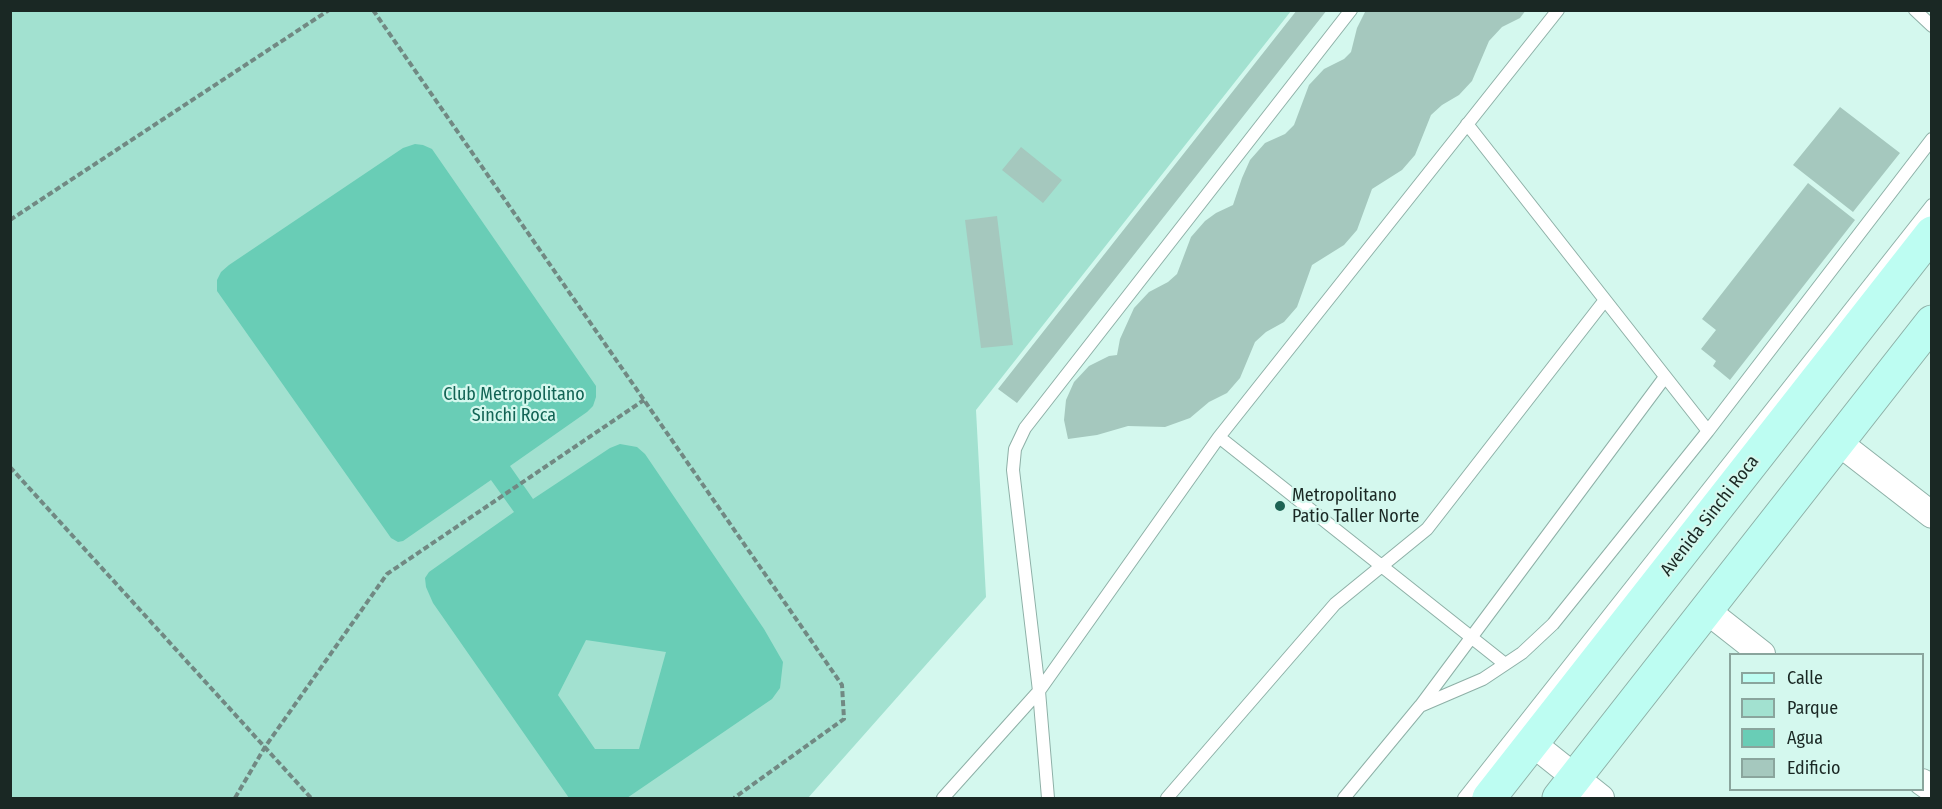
<!DOCTYPE html>
<style>
body{margin:0}
#map{position:relative;width:1942px;height:809px;overflow:hidden;background:#d4f8ee;font-family:"Fira Sans Condensed",sans-serif}
canvas{display:block}
.frame{position:absolute;inset:0;border:12px solid #1a2824;pointer-events:none}
.legend{position:absolute;left:1729px;top:653px;width:195px;height:138px;box-sizing:border-box;background:#d4f8ee;border:2px solid #8aa59d;margin:0;padding:8px 10px;list-style:none;font-size:18px;color:#1a2824}
.legend li{display:flex;align-items:center;gap:12px;height:30px}
.legend b{width:30px;border:2px solid #8aa59d}
</style>
<div id="map">
<canvas width="1942" height="809"></canvas>
<div class="frame"></div>
<ul class="legend">
<li><b style="height:8px;background:#bdfdf2"></b>Calle</li>
<li><b style="height:16px;background:#a2e1d0"></b>Parque</li>
<li><b style="height:16px;background:#69cdb6"></b>Agua</li>
<li><b style="height:16px;background:#a5c8be"></b>Edificio</li>
</ul>
</div>
<script>
const ctx = document.querySelector('canvas').getContext('2d');
ctx.lineJoin = 'round';
function paint(path, color) { ctx.fillStyle = color; ctx.fill(path, 'evenodd'); }
const toPath = rows => new Path2D(rows.map(r => 'M' + r).join(''));
function stroke(path, color, width, dash) { ctx.strokeStyle = color; ctx.lineWidth = width; ctx.lineCap = dash ? 'butt' : 'round'; ctx.setLineDash(dash || []); ctx.stroke(path); }
function write(font, color, halo, rows, align = 'center') {
  ctx.font = font + ' "Fira Sans Condensed",sans-serif'; ctx.lineWidth = 4.5; ctx.setLineDash([]); ctx.textBaseline = 'middle'; ctx.strokeStyle = halo; ctx.fillStyle = color; for (const [text, x, y, turn = 0] of rows) {
    ctx.save(); ctx.translate(x, y); ctx.rotate((+turn || 0) * Math.PI / 180); ctx.textAlign = isNaN(turn) ? turn : align; if (halo) ctx.strokeText(text, 0, 0); ctx.fillText(text, 0, 0); ctx.restore();
  }
}
const green = toPath([
 [10,11,1291,11,976,410,986,597,808,798,11,798]
]);
const water = toPath([
 [415,144,423,145,432,149,596,386,596,397,593,406,587,412,510,466,533,499,610,448,620,444,637,447,645,454,764,629,783,662,780,688,772,699,627,798,569,798,433,603,426,587,425,578,429,572,514,512,491,480,403,541,398,542,391,538,217,291,217,280,221,272,229,265,403,148],
 [586,640,666,652,639,749,595,749,558,695]
]);
const building = toPath([
 [1297,10,1327,10,1017,403,998,389],
 [1366,10,1526,10,1520,18,1502,27,1489,41,1472,81,1459,95,1442,105,1431,115,1415,155,1402,170,1372,189,1357,230,1344,245,1312,265,1297,307,1284,322,1266,332,1255,342,1240,378,1227,393,1209,402,1190,418,1165,427,1128,426,1097,435,1068,439,1064,420,1066,400,1074,382,1089,366,1109,356,1117,355,1120,339,1134,308,1149,292,1168,282,1177,274,1191,237,1205,221,1216,213,1233,205,1242,178,1250,160,1265,143,1285,134,1294,125,1309,85,1324,69,1344,59,1351,52,1357,28],
 [1840,107,1900,153,1853,212,1793,165],
 [1021,147,1062,180,1043,203,1002,170],
 [1808,183,1855,220,1730,380,1713,366,1716,361,1701,349,1716,330,1702,319],
 [997,216,1013,345,981,348,965,220]
]);
const path = toPath([
 [373,10,842,685,844,719,734,798],
 [10,220,329,10],
 [10,467,311,798],
 [235,798,265,747,387,574,644,400]
]);
const service = toPath([
 [1915,10,1932,26],
 [1467,124,1708,431],
 [1219,437,1505,664],
 [1421,705,1665,377],
 [943,798,1039,691,1219,437,1558,10],
 [1048,798,1039,691,1013,470,1015,449,1025,428,1351,10],
 [1167,798,1335,604,1427,529,1605,300],
 [1344,798,1420,706,1483,679,1522,653,1553,624,1708,431,1932,139],
 [1464,798,1932,205]
]);
const minor = toPath([
 [1838,442,1932,515],
 [1706,610,1762,654],
 [1532,743,1601,798],
 [1922,782,1932,789]
]);
const secondary = toPath([
 [1489,798,1932,233],
 [1559,798,1932,322]
]);
const markers = [
 [1280,506,6,"#1d6354"]
];
const parkNames = [
 ["Club Metropolitano",514,395],
 ["Sinchi Roca",514,416]
];
const poiNames = [
 ["Metropolitano",1292,496],
 ["Patio Taller Norte",1292,517]
];
const streetNames = [
 ["Avenida Sinchi Roca",1710,516,-52]
];
paint(green, '#a2e1d0');
paint(water, '#69cdb6');
paint(building, '#a5c8be');
stroke(service, '#8eb0a7', 14);
stroke(minor, '#8eb0a7', 28);
stroke(secondary, '#8eb0a7', 35);
stroke(path, '#718983', 4, [6, 3]);
stroke(service, '#fff', 12);
stroke(minor, '#fff', 26);
stroke(secondary, '#bdfdf2', 33);
for (const [x, y, r, color] of markers) { const dot = new Path2D(); dot.arc(x, y, r, 0, 2 * Math.PI); ctx.fillStyle = color; ctx.fill(dot); stroke(dot, '#d4f8ee', 2); }
write('18px', '#136455', '#d4f8ee', parkNames);
write('18px', '#1a2824', '#d4f8ee', poiNames, 'left');
write('18px', '#1a2824', '#d4f8ee', streetNames);
</script>
